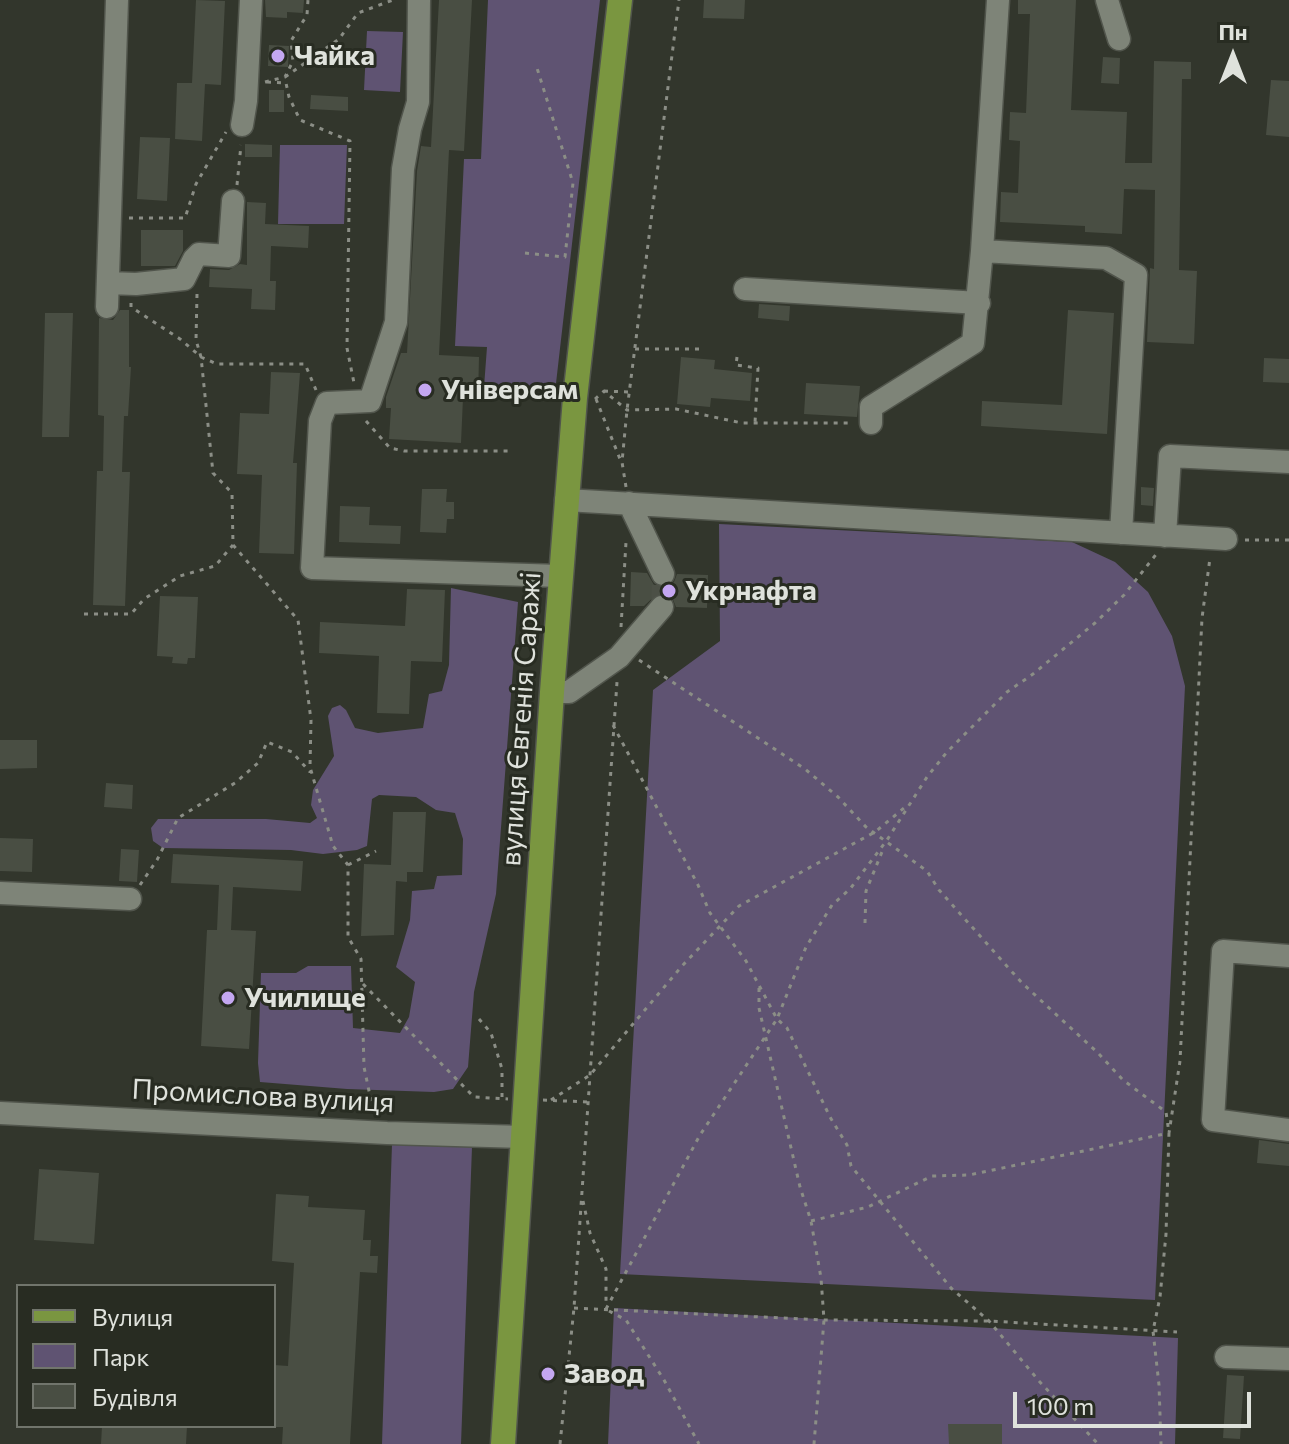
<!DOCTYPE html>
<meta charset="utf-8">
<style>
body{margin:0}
#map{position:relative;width:1289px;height:1444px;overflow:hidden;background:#32362c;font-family:Commissioner,sans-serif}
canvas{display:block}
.legend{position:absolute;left:16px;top:1284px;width:260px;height:144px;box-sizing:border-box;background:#282c22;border:2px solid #71756c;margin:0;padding:10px 14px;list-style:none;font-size:24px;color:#dfe2dc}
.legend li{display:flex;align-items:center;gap:16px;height:40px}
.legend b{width:40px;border:2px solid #71756c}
.north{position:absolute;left:1193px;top:16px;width:80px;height:80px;-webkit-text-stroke:6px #282c22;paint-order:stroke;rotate:0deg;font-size:22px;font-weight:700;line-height:32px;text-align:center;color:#dfe2dc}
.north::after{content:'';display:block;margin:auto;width:28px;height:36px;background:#dfe2dc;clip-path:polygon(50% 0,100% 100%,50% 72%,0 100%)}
.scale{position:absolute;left:1013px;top:1392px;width:238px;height:36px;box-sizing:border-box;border:4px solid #dfe2dc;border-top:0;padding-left:10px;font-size:24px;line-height:28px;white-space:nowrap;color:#dfe2dc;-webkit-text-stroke:6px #282c22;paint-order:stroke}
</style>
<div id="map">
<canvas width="1289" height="1444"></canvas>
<ul class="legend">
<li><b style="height:10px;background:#7a9640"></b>Вулиця</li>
<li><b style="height:22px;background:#5f5372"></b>Парк</li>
<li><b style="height:22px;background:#494e43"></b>Будівля</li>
</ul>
<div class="north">Пн</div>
<div class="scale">100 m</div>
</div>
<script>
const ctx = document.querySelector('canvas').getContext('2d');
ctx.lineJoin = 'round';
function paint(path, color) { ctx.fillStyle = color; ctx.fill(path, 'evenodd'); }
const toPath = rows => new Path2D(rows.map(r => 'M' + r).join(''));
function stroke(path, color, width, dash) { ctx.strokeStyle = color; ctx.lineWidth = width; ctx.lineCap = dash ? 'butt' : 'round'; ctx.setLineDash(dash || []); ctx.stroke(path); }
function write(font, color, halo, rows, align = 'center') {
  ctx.font = font + ' Commissioner,sans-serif'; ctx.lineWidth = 6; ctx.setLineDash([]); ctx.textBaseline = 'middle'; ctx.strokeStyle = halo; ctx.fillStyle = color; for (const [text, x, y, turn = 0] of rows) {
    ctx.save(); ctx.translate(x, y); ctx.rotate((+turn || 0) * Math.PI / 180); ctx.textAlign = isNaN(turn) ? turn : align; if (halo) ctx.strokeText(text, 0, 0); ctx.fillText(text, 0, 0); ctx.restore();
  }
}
const green = toPath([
 [488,0,600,0,555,392,484,387,487,347,455,346,464,159,481,159],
 [367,31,403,32,400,92,364,90],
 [280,145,347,145,344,224,278,224],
 [719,524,1072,542,1115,562,1148,592,1172,636,1185,686,1155,1300,620,1274,653,690,720,641],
 [451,588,518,602,496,894,474,992,468,1067,453,1089,434,1092,347,1089,260,1082,258,1063,261,973,296,973,308,966,351,966,353,1028,400,1033,409,1017,415,982,396,967,410,920,412,891,434,889,437,876,462,875,463,839,455,813,436,810,416,797,379,795,372,799,367,846,357,850,323,854,291,850,163,848,153,841,151,828,158,819,266,819,310,823,317,818,311,805,313,790,334,756,328,716,332,708,340,705,346,710,355,728,378,733,423,728,429,694,442,691,449,665],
 [392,1144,472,1147,461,1444,382,1444],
 [614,1308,1178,1338,1175,1444,608,1444]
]);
const building = toPath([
 [196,0,225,1,221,85,205,84,202,141,175,139,177,83,192,83],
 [265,0,304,0,303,13,287,12,287,18,266,17],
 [439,0,472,0,464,151,449,150,439,355,479,357,478,399,463,398,461,443,389,439,391,408,386,408,386,397,401,353,407,353,417,171,421,146,431,147],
 [704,0,745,0,744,19,703,18],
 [1018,0,1076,0,1071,110,1127,112,1125,163,1152,163,1154,61,1191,62,1191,79,1182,79,1179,270,1197,271,1194,344,1147,342,1150,268,1154,269,1155,190,1124,189,1122,234,1085,232,1085,226,1000,222,1001,192,1018,193,1020,141,1009,140,1010,112,1026,113,1030,14,1018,14],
 [269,45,289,46,288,67,268,66],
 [1103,57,1120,58,1119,84,1101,83],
 [1271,80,1289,81,1289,137,1266,135],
 [269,90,284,90,284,112,269,112],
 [311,95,348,97,348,111,310,109],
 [140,137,170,138,167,201,137,199],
 [245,144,272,145,272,157,245,157],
 [247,202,266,203,265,224,309,226,308,248,271,246,270,281,276,281,275,310,251,309,252,289,209,287,210,269,229,270,240,264,247,265],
 [141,230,183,230,183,251,175,266,141,266],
 [759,304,790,306,789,321,758,318],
 [120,310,129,310,129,367,131,367,128,416,124,416,122,472,130,472,125,606,93,605,97,471,103,471,104,416,98,415,99,318,113,320],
 [1068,310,1114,313,1107,434,981,426,982,401,1062,405],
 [45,313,73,313,69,437,42,437],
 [681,357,715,360,714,369,752,373,750,401,711,398,710,407,677,404],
 [1264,358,1289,359,1289,383,1263,382],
 [271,372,300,373,293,463,297,463,294,554,259,553,262,475,237,474,240,413,269,414],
 [806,383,860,386,857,417,804,414],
 [1141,487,1154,488,1153,506,1141,505],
 [422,489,447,489,446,502,454,502,454,519,447,519,446,533,420,532],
 [340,506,370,507,369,525,401,526,400,544,339,542],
 [631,572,647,573,654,585,663,588,674,582,677,574,708,575,707,608,676,607,672,597,664,593,657,594,644,606,630,606],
 [407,589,445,590,442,662,411,661,409,714,377,713,379,656,319,653,320,622,405,626],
 [160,596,198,597,195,658,188,658,187,664,172,663,173,657,157,656],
 [0,740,37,740,37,768,0,769],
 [106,783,133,785,132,809,104,807],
 [393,812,426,812,423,872,407,872,407,882,396,881,394,935,361,936,364,864,391,865],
 [0,838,33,839,32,872,0,871],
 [121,849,139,850,137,882,119,881],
 [173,854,303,861,301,891,233,887,231,930,256,931,249,1049,201,1046,207,930,217,930,219,885,171,883],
 [1259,1140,1289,1144,1289,1166,1257,1163],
 [39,1169,99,1173,94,1244,34,1240],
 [276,1194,309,1196,308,1207,365,1210,363,1240,371,1240,370,1256,378,1256,377,1273,360,1272,350,1444,282,1444,283,1427,274,1427,274,1365,288,1366,294,1263,272,1261],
 [1227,1375,1244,1376,1240,1439,1223,1438],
 [948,1424,1002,1424,1002,1444,949,1444],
 [102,1426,187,1426,186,1444,101,1444]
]);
const minorTunnel = toPath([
 [662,607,663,574]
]);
const path = toPath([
 [285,77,339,39,358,13,393,0],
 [265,82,285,77,293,61,291,41,307,15,308,0],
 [267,82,286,83,289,97,300,120,350,141,347,348,354,383],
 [237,185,241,145],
 [129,218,185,218,196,184,226,132],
 [525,253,565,257,573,183,537,68],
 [197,294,196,340,201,357,213,473,232,493,233,545,298,620,311,720,310,767,333,846,348,865,348,937,361,959,364,1067,374,1115],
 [131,303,131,307,180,339,201,357,217,364,305,364,316,390],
 [635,349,702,349],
 [737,357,736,365,758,368,755,423],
 [604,391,628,392],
 [516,393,556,397],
 [595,399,604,391,627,410,676,409,742,423,852,423],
 [596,399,620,459],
 [366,421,390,448,404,451,509,451],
 [626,487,622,462,627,410,679,0],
 [1245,540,1289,540],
 [84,614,131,614,144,599,180,576,215,566,233,545],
 [621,627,626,542],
 [639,660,805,769,838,797,866,827,927,871,939,890,1022,983,1098,1053,1123,1080,1166,1112,1169,1133,1166,1234,1160,1297,1153,1331,1159,1385,1161,1444],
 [613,725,698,885,710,913,746,961,777,1019,787,1028,830,1117,847,1145,851,1166,951,1288,989,1321,1039,1381,1098,1444],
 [348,865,376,851],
 [140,885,157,860,178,818,235,783,258,763,267,742,292,752,310,772],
 [865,923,866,891,884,847],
 [363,984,474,1097,508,1099],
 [759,988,759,1008,800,1187,811,1221,821,1278,824,1320,814,1444],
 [479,1019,491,1033,502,1069,502,1098],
 [543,1100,587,1102],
 [551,1100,590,1075,682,966,739,906,875,832,904,808],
 [583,1201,590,1233,606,1269,606,1305],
 [811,1221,868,1207,932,1176,969,1175,1169,1133,1180,1061,1202,618,1210,558],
 [574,1308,824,1320,989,1321,1177,1332],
 [606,1309,700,1135,777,1019,806,947,832,905,850,889,887,840,927,777,947,752,1007,692,1033,674,1095,623,1124,595,1158,552],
 [609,1311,626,1320,664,1380,699,1444],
 [560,1444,574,1308,617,682]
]);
const minor = toPath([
 [419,0,418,102,410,129,403,169,396,322,370,401,327,403,320,421,312,568,560,576],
 [1107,0,1119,39],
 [242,125,246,101,251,0],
 [982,251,998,0],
 [108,283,136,284,184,279,194,259,199,254,229,256,233,201],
 [745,289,979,303],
 [107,307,117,0],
 [871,423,871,407,973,343,982,251,1106,258,1136,275,1121,533],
 [566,500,1226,539],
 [629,503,663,574],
 [1165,536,1170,456,1289,462],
 [552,692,569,692,619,657,662,607],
 [0,893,130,899],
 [1289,956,1223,951,1213,1120,1289,1130],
 [0,1113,387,1133,523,1137],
 [1226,1357,1289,1359]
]);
const major = toPath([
 [503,1444,552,692,575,398,620,0]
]);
const markers = [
 [278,56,8,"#c4a7f1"],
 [425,390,8,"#c4a7f1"],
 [669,591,8,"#c4a7f1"],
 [228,998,8,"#c4a7f1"],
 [548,1374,8,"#c4a7f1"]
];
const poiNames = [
 ["Чайка",294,56],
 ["Універсам",441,390],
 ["Укрнафта",685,591],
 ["Училище",244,998],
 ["Завод",564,1374]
];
const streetNames = [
 ["вулиця Євгенія Саражі",521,719,-86],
 ["Промислова вулиця",263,1096,3]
];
paint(green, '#5f5372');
paint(building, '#494e43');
stroke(minorTunnel, '#4c5046', 22, [22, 11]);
stroke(minor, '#51554c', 25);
stroke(major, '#51554c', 27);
stroke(path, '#8b8e86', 3, [4, 6]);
stroke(minor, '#7e8478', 22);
stroke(major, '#7a9640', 24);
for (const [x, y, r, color] of markers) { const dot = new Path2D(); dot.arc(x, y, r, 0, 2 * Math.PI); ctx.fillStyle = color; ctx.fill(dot); stroke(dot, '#282c22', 3); }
write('bold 28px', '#dfe2dc', '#282c22', poiNames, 'left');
write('28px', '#dfe2dc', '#282c22', streetNames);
</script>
